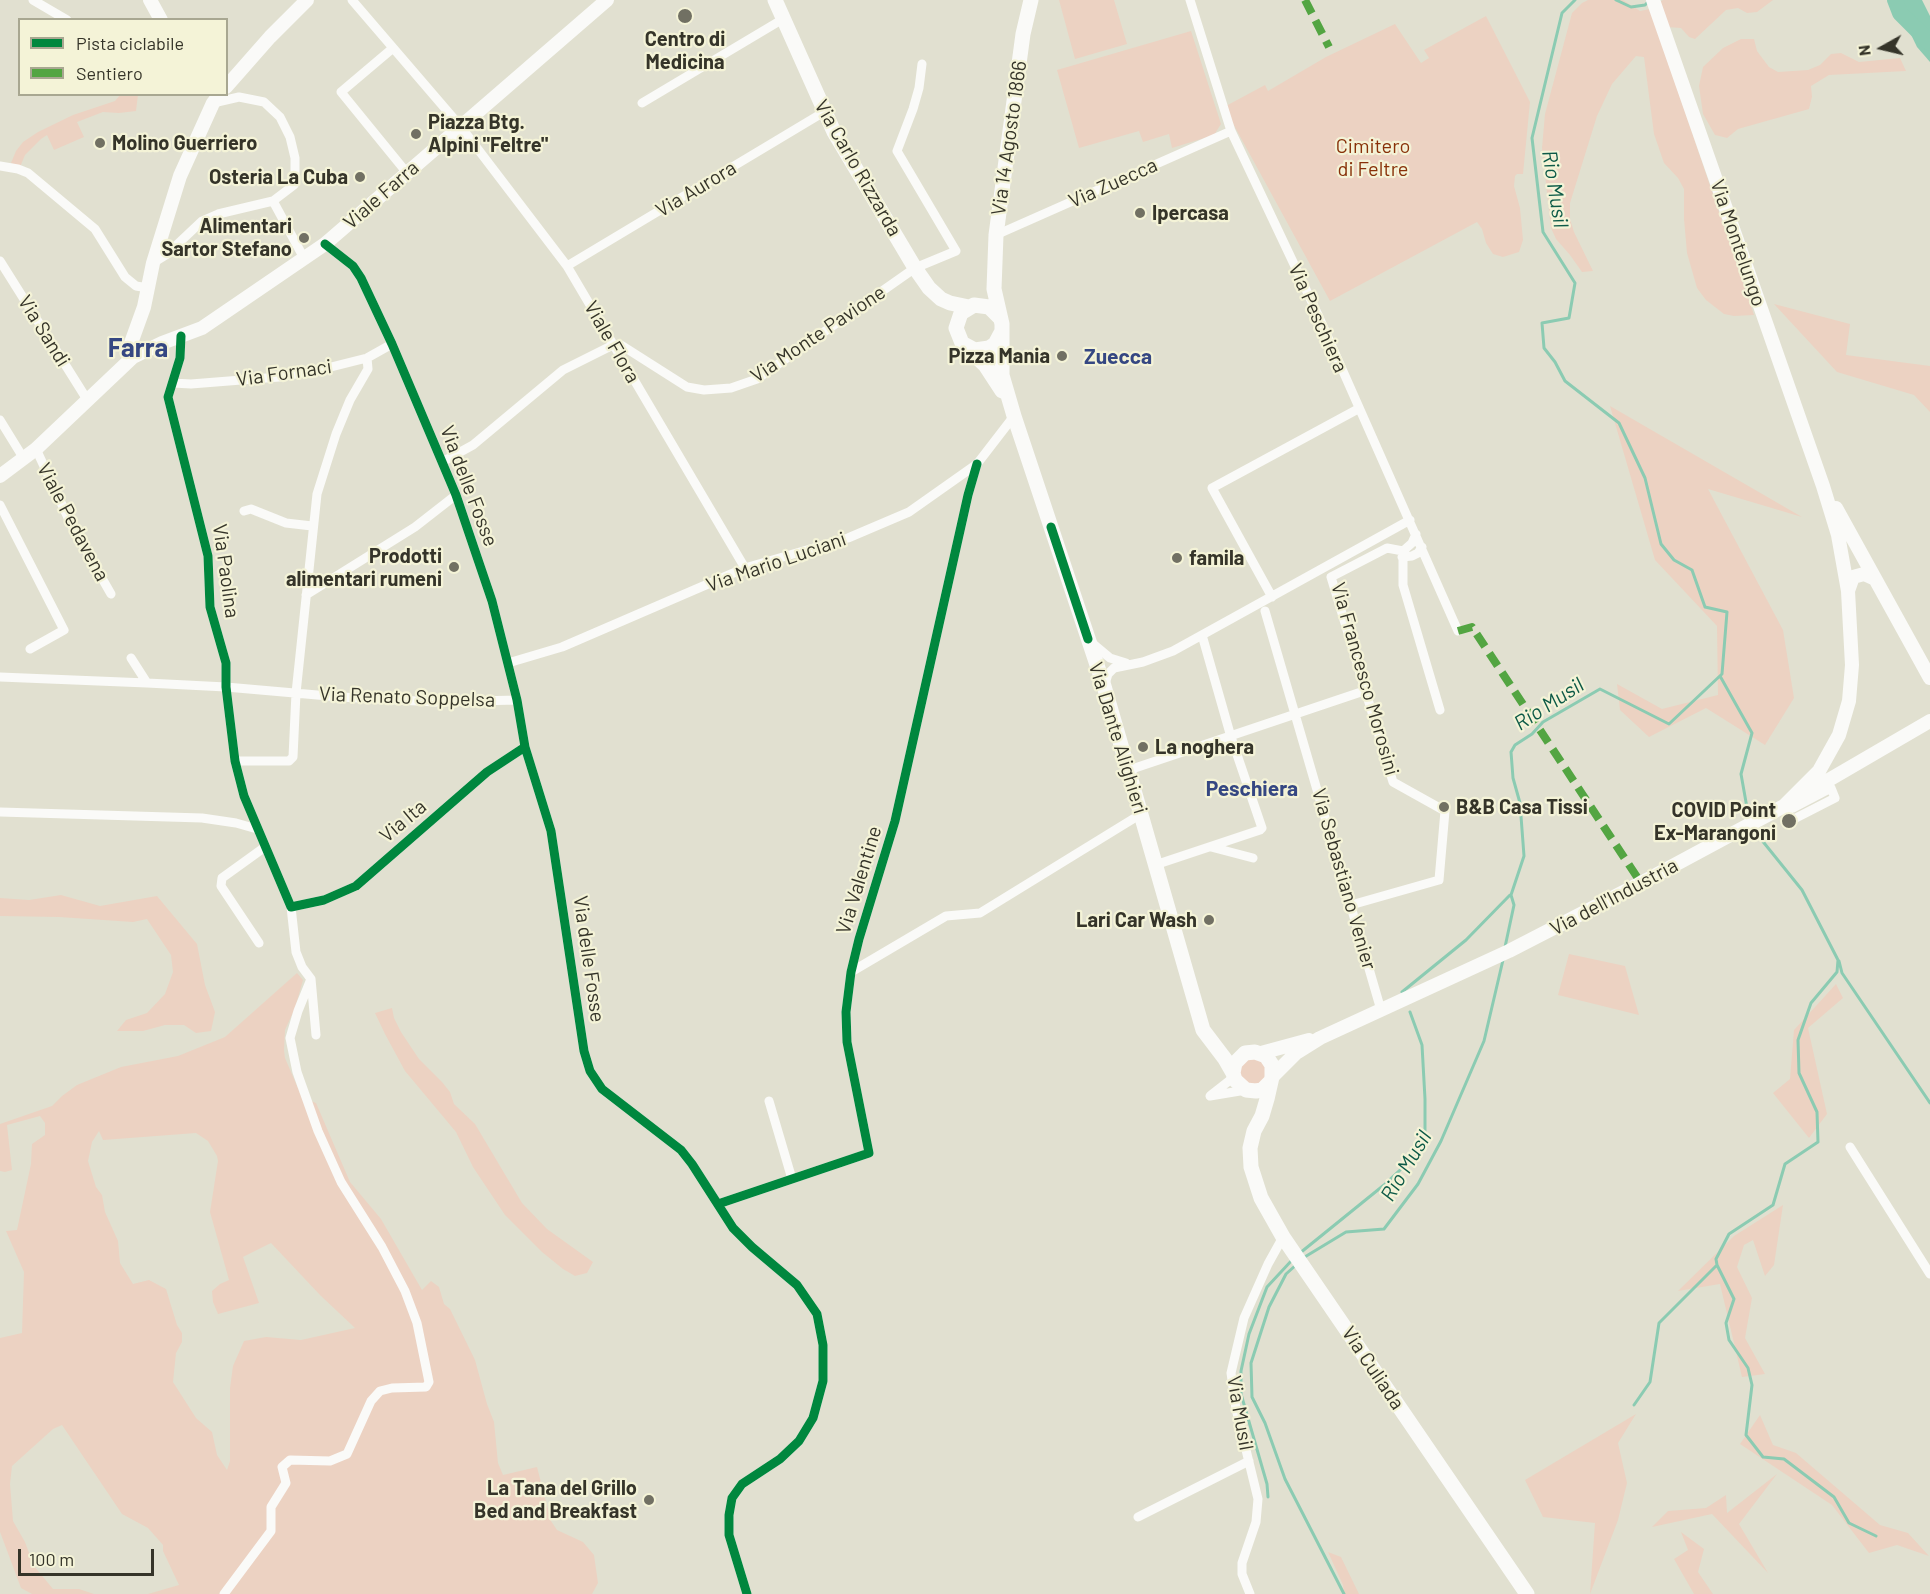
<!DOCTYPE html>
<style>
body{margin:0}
#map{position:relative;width:1930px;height:1594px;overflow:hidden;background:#e1e0d0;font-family:Barlow,sans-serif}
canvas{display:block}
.legend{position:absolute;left:18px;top:18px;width:210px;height:78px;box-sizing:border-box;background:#f4f3d7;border:2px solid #a8a791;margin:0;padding:8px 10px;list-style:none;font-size:18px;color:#353429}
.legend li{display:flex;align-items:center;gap:12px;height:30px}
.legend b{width:30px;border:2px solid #a8a791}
.north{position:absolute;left:1852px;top:18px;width:60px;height:60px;-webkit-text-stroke:4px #f4f3d7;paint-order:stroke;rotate:262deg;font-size:16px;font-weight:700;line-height:24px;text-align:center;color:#353429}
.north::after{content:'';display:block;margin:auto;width:21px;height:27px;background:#353429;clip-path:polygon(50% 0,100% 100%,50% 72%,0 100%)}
.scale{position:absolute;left:18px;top:1549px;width:136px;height:27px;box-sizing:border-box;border:3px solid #353429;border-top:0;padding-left:8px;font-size:18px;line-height:21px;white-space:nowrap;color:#353429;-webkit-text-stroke:4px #f4f3d7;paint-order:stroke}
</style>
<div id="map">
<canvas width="1930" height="1594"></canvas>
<ul class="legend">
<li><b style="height:8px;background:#00873e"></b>Pista ciclabile</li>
<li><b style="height:8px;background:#53a542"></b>Sentiero</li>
</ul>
<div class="north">N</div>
<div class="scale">100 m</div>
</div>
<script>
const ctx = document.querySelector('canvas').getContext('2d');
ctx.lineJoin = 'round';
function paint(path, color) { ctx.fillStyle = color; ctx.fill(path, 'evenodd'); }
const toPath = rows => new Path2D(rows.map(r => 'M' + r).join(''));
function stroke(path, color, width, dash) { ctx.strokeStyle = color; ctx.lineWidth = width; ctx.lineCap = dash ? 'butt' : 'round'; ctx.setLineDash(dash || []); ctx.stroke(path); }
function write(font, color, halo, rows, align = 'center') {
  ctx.font = font + ' Barlow,sans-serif'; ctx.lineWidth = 4.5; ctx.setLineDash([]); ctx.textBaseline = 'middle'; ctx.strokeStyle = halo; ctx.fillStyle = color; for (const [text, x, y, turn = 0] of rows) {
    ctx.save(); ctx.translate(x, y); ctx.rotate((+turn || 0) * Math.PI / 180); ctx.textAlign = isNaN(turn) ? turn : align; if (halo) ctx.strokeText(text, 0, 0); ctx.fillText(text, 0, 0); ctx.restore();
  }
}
const green = toPath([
 [1059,0,1114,0,1127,44,1075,59],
 [1588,0,1623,0,1640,11,1650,9,1754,315,1734,316,1724,314,1706,300,1697,288,1687,253,1684,219,1684,189,1678,178,1664,163,1654,134,1644,57,1636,56,1612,84,1597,116,1570,203,1570,219,1574,232,1593,271,1582,272,1570,255,1556,239,1551,228,1542,148,1545,114,1572,13,1582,3],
 [1663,0,1773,0,1757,12,1747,13,1738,8,1726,10,1695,39,1689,37,1681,28,1667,27,1660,2],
 [1486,16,1530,102,1523,174,1517,174,1515,176,1514,186,1520,208,1523,240,1519,252,1503,257,1493,254,1486,243,1482,229,1477,222,1330,301,1224,107,1265,85,1268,91,1326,57,1395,24,1421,63,1429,58,1424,50],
 [1191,31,1221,124,1214,135,1172,148,1169,134,1143,142,1139,131,1079,148,1057,70],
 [1741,39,1754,39,1757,51,1769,67,1778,72,1808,70,1820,65,1831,54,1841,53,1859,62,1900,58,1906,71,1829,75,1811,86,1812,97,1809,109,1738,129,1727,138,1715,135,1703,114,1699,86,1703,67,1723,48],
 [120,95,138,95,136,111,119,113,103,112,77,122,84,137,54,150,47,135,41,139,25,155,20,167,11,163,16,151,23,142,38,132,73,115,115,101],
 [1774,304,1850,324,1846,355,1930,366,1930,412,1914,395,1837,372],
 [1610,406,1802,517,1708,489,1783,630,1794,698,1765,745,1706,708,1649,737,1620,710,1617,684,1662,709,1718,695,1717,626,1655,560],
 [61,895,100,906,157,896,197,944,205,985,215,1012,211,1031,196,1033,184,1025,165,1025,143,1031,117,1031,126,1020,147,1013,165,994,173,972,171,955,147,919,133,922,59,917,0,916,0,898,29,900],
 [1569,954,1625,966,1639,1015,1558,995],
 [297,973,303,980,295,1008,285,1030,284,1050,285,1058,324,1149,343,1189,379,1244,398,1283,419,1338,428,1378,426,1387,433,1385,431,1381,428,1358,401,1282,381,1242,346,1187,326,1148,306,1099,316,1103,350,1182,381,1219,422,1290,431,1281,439,1287,444,1304,450,1309,475,1360,487,1404,494,1422,498,1463,503,1475,537,1467,551,1521,557,1530,583,1542,594,1555,598,1583,592,1594,148,1594,179,1585,163,1551,163,1545,148,1528,122,1514,62,1425,53,1429,12,1466,10,1484,13,1521,25,1542,34,1566,53,1589,79,1589,94,1594,32,1594,21,1588,0,1532,0,1338,22,1333,24,1272,6,1231,17,1230,31,1164,32,1144,45,1135,45,1123,40,1116,7,1125,12,1170,5,1172,0,1171,0,1124,52,1106,62,1096,77,1085,121,1067,178,1056,225,1037],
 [99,1131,103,1140,196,1133,208,1141,217,1156,218,1161,210,1212,229,1280,220,1284,212,1291,213,1302,218,1314,259,1303,243,1257,271,1243,320,1295,355,1328,301,1340,266,1337,244,1341,233,1366,230,1388,230,1461,227,1470,217,1455,212,1432,196,1418,173,1382,176,1353,182,1342,182,1333,177,1325,166,1289,149,1280,133,1284,120,1263,118,1241,105,1212,102,1195,96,1187,88,1161,92,1142],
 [1836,984,1843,998,1808,1028,1827,1114,1809,1138,1773,1093,1790,1079,1794,1030],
 [392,1008,394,1018,401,1032,419,1059,442,1082,450,1092,454,1104,475,1124,522,1203,547,1229,593,1262,587,1273,575,1276,563,1269,542,1252,505,1215,473,1167,456,1132,405,1071,385,1034,375,1013],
 [1245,1055,1270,1063,1262,1088,1238,1082,1238,1060],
 [1783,1205,1774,1265,1765,1276,1753,1240,1744,1245,1737,1267,1752,1298,1745,1338,1765,1374,1742,1377,1720,1284,1678,1291,1734,1236],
 [1636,1414,1618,1443,1627,1483,1618,1520,1590,1594,1595,1523,1543,1517,1525,1480],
 [1760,1415,1773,1445,1796,1453,1880,1525,1908,1533,1929,1556,1897,1545,1869,1553,1832,1505,1740,1444],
 [1777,1474,1739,1524,1768,1573,1712,1514,1652,1527,1668,1511,1706,1508,1726,1495,1727,1513],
 [1681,1532,1704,1549,1698,1572,1713,1594,1694,1594,1674,1559,1688,1550],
 [1328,1552,1341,1557,1359,1594,1344,1594,1343,1585]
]);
const water = toPath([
 [1899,0,1922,0,1930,16,1930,62,1917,47,1904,20]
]);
const stream = toPath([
 [1616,0,1631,7,1645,5,1650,0],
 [1720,676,1752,733,1741,774,1749,819],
 [1752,828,1802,890,1838,960,1837,972,1811,1003,1798,1040,1799,1073,1817,1112,1818,1142,1785,1164,1773,1205,1729,1234,1716,1259,1717,1265,1734,1299,1726,1323,1729,1340,1748,1368,1752,1385,1746,1435,1763,1457,1784,1459,1834,1497,1849,1523,1876,1536],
 [1505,947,1514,905,1511,895,1524,856,1520,803,1513,778,1511,752,1515,745,1532,734,1543,722,1600,689,1669,724,1722,674,1727,612,1705,607,1692,570,1674,560,1661,544,1645,478,1619,423,1565,381,1555,362,1544,348,1542,323,1569,318,1575,283,1543,232,1532,138,1562,13,1575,0],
 [1839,961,1842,973,1930,1103],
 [1402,992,1466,940,1510,895],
 [1300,1253,1384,1185,1414,1157,1425,1136,1425,1099,1422,1045,1410,1012],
 [1303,1258,1346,1232,1384,1229,1418,1184,1441,1141,1484,1041,1503,960],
 [1296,1265,1286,1274,1269,1307,1251,1363,1252,1397,1265,1423,1285,1479,1344,1594],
 [1634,1405,1650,1382,1659,1323,1717,1265],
 [1268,1497,1267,1484,1241,1394,1241,1371,1249,1334,1267,1287,1293,1259]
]);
const river = toPath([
 [1895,0,1900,13,1930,43]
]);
const street = toPath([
 [33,0,67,20],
 [352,0,461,127,567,266,745,568],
 [1190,0,1231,131,1319,317,1458,631],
 [393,48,341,92,407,173],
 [213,103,239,97,264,102,280,117,290,137,295,158,295,175,294,185,273,201,305,260],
 [642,103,783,19],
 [0,166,18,169,28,173,95,229,125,277,136,286,148,288],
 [996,235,1231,131],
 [325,244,353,266,361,278,392,344,456,495,492,601,517,700,525,747,551,831,584,1051,590,1071,602,1089,681,1150,692,1164,733,1228,752,1247,797,1285,817,1314,823,1345,823,1381,813,1418,799,1441,780,1459,742,1484,732,1498,729,1515,729,1535,747,1594],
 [0,261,88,401],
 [153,263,166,255,202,221,218,214,273,201],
 [567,266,824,112],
 [181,336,180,358,168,397,208,556,210,607,226,663,226,687,235,761,244,796,291,907,324,900,356,886,487,772,525,747],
 [173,383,191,384,279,377,327,368,367,358,392,344],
 [0,420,24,459],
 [36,449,71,524,111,594],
 [442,462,473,445,563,370,613,345,621,345,687,387,704,390,731,388,757,379,915,268,956,251,897,151,913,109,919,88,922,64],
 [0,505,64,630,30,649],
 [244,511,251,509,286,523,312,526],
 [1416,534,1412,543,1403,551,1403,585,1440,710],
 [1402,557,1412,556,1418,553,1422,547],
 [306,595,415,527,456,495],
 [1272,597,1212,488,1358,409],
 [1265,611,1381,1010],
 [1092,643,1110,658,1126,663],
 [131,658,147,683,226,687,340,697,436,702,517,700],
 [508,663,562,647,745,568,848,538,909,512,977,464,1014,416],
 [0,677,147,683],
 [1105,684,1108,674,1114,668,1143,662,1173,651,1410,520],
 [235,761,289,761,293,757,296,693,317,494,336,434,350,400,368,369,367,358],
 [1129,770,1364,691],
 [1784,806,1792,820,1835,798,1831,788,1793,808],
 [0,812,202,818,236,823,257,829],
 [1211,847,1253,858],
 [1155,865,1260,830,1262,828,1231,737,1202,635],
 [1351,905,1439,880,1445,811,1393,782,1331,577,1387,548,1403,551],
 [291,907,296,952,302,967,311,979,316,1035],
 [259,943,221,886,222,878,265,847],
 [851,972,946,916,980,913,1141,814],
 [1211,1095,1234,1077],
 [1210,1096,1246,1090],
 [769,1101,792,1179],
 [1850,1147,1930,1274],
 [718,1204,869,1153,847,1042,846,1012,851,972,859,939,895,821,968,495,977,464],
 [1138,1517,1249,1461],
 [224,1594,271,1531,271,1507,286,1483,282,1467,290,1460,330,1461,347,1454,371,1401,380,1391,392,1388,426,1387,429,1382,417,1323,405,1291,382,1247,341,1182,318,1131,297,1072,290,1038,298,1011,311,979],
 [1250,1594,1242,1574,1242,1563,1256,1522,1258,1499,1236,1409,1231,1373,1244,1318,1268,1264,1283,1237]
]);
const secondary = toPath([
 [150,0,161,20],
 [1653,0,1823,486,1838,535,1848,591,1852,665,1849,701,1839,735,1819,771,1784,806],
 [226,87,270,37,307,0],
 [133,357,131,343,144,307,153,263,180,176,213,103,220,94],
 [0,476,36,449,133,357,162,343,202,328,325,244,607,0],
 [1836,508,1930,678],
 [1848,591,1853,577,1864,574,1875,579],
 [1261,1053,1309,1040],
 [1272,1077,1296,1053,1320,1038,1509,951,1641,883,1784,806,1930,721]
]);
const primary = toPath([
 [775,0,834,132,915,268,929,288,941,299,950,303,969,307],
 [1031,0,1023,34,996,235,994,289,1002,324,1002,375,1014,416,1104,686,1203,1030,1225,1059,1233,1073],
 [999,317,989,307,974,305,961,313,956,328,962,343,975,350,989,348,995,344,1002,331],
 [966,347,985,365,1002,391],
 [1270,1082,1262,1090,1256,1091,1246,1090,1235,1080,1233,1073,1235,1063,1245,1053,1255,1052,1266,1056,1272,1065,1272,1077,1267,1099,1262,1116,1254,1131,1250,1148,1251,1167,1261,1198,1283,1237,1527,1594]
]);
const quiet = toPath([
 [1305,0,1329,47],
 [1458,631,1472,627,1641,883]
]);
const cycleway = toPath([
 [325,244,353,266,361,278,392,344,456,495,492,601,517,700,525,747,551,831,584,1051,590,1071,602,1089,681,1150,692,1164,733,1228,752,1247,797,1285,817,1314,823,1345,823,1381,813,1418,799,1441,780,1459,742,1484,732,1498,729,1515,729,1535,747,1594],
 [181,336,180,358,168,397,208,556,210,607,226,663,226,687,235,761,244,796,291,907,324,900,356,886,487,772,525,747],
 [1051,527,1088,639],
 [718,1204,869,1153,847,1042,846,1012,851,972,859,939,895,821,968,495,977,464]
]);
const markers = [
 [685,16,8,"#717063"],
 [416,134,6,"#717063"],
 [100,143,6,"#717063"],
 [360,177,6,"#717063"],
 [1140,213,6,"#717063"],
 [304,238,6,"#717063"],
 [1062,356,6,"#717063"],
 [1177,558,6,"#717063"],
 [454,567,6,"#717063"],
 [1143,747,6,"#717063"],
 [1444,807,6,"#717063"],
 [1789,821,8,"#717063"],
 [1209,920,6,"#717063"],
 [649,1500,6,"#717063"]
];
const poiNames = [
 ["Centro di",685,39,"center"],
 ["Medicina",685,62,"center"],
 ["Piazza Btg.",428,122,"left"],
 ["Alpini \"Feltre\"",428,145,"left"],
 ["Molino Guerriero",112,143,"left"],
 ["Osteria La Cuba",348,177],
 ["Ipercasa",1152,213,"left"],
 ["Alimentari",292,226],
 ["Sartor Stefano",292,249],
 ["Pizza Mania",1050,356],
 ["Prodotti",442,556],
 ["alimentari rumeni",442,579],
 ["famila",1189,558,"left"],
 ["La noghera",1155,747,"left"],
 ["B&B Casa Tissi",1456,807,"left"],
 ["COVID Point",1776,810],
 ["Ex-Marangoni",1776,833],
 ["Lari Car Wash",1197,920],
 ["La Tana del Grillo",637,1488],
 ["Bed and Breakfast",637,1511]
];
const streetNames = [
 ["Via 14 Agosto 1866",1009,138,-82],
 ["Via Carlo Rizzarda",858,168,60],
 ["Via Zuecca",1113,183,-24],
 ["Via Aurora",696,189,-31],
 ["Viale Farra",381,195,-41],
 ["Via Montelungo",1738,243,71],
 ["Via Peschiera",1318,318,66],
 ["Via Sandi",44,331,58],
 ["Via Monte Pavione",818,334,-34],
 ["Viale Flora",612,342,60],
 ["Via Fornaci",284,373,-8],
 ["Via delle Fosse",469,486,69],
 ["Viale Pedavena",73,522,62],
 ["Via Mario Luciani",776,562,-19],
 ["Via Paolina",226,571,82],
 ["Via Francesco Morosini",1365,679,74],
 ["Via Renato Soppelsa",407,697,2],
 ["Via Dante Alighieri",1118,738,73],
 ["Via Ita",403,821,-40],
 ["Via Sebastiano Venier",1344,879,74],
 ["Via Valentine",859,880,-73],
 ["Via dell'Industria",1614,897,-28],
 ["Via delle Fosse",589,959,82],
 ["Via Culiada",1373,1368,56],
 ["Via Musil",1240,1413,80]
];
const parkNames = [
 ["Cimitero",1373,146],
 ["di Feltre",1373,169]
];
const waterNames = [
 ["Rio Musil",1555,189,81],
 ["Rio Musil",1549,704,-33],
 ["Rio Musil",1406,1166,-59]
];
const neighbourhoodNames = [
 ["Zuecca",1118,357],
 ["Peschiera",1252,789]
];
const districtNames = [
 ["Farra",138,348]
];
paint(green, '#ecd2c2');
paint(water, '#8bcbb2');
stroke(stream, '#8bcbb2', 3);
stroke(river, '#8bcbb2', 16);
stroke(street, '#fafaf8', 9);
stroke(secondary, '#fafaf8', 14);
stroke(primary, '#fafaf8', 15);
stroke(quiet, '#53a542', 8, [15, 8]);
stroke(cycleway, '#00873e', 9);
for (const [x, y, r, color] of markers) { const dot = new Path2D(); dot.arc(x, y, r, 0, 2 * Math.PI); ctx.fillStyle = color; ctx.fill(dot); stroke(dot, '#f4f3d7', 2); }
write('bold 20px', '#353429', '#f4f3d7', poiNames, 'right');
write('20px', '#353429', '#f4f3d7', streetNames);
write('20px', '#883109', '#f4f3d7', parkNames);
write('italic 21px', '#0d5a47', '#f4f3d7', waterNames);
write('bold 21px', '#354782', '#f4f3d7', neighbourhoodNames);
write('bold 26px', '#354782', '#f4f3d7', districtNames);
</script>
